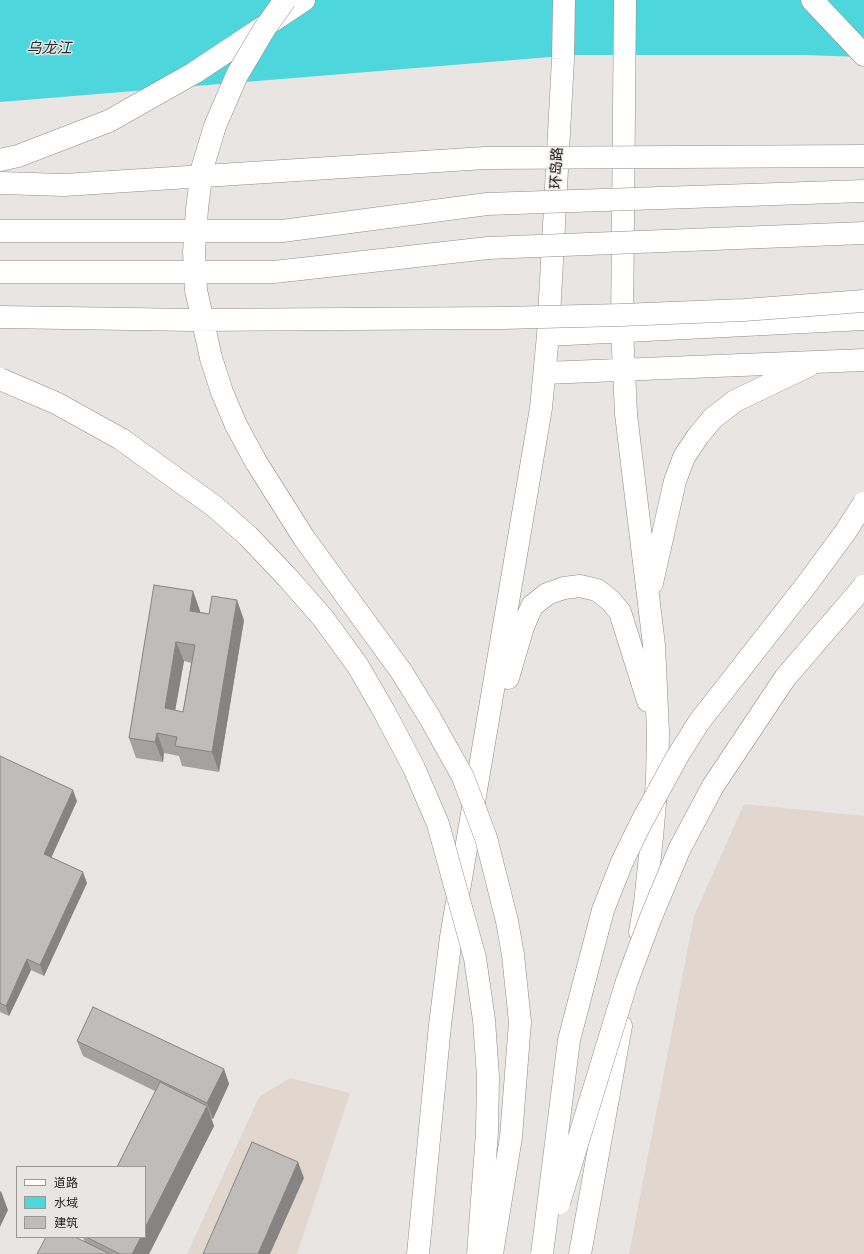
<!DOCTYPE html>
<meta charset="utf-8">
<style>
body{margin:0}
#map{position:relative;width:864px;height:1254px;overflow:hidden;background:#e9e5e2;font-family:"Noto Sans","Noto Sans SC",sans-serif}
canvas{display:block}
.legend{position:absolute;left:16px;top:1166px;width:130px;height:72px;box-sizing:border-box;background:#e9e5e2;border:1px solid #9a9794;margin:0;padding:5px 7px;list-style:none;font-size:12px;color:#232120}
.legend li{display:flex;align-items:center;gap:8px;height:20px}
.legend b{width:20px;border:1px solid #9a9794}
</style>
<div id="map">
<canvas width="864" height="1254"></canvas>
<ul class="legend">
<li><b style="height:5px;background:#fff"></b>道路</li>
<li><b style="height:11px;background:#4ed6dd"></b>水域</li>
<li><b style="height:11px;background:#bfbcb9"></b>建筑</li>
</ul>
</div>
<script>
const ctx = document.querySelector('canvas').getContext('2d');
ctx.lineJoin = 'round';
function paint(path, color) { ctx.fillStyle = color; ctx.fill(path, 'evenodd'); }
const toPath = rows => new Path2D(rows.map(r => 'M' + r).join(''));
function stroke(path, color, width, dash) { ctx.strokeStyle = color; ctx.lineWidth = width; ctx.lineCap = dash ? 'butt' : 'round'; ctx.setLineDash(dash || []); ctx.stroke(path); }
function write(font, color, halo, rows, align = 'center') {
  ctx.font = font + ' "Noto Sans","Noto Sans SC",sans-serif'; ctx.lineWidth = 3; ctx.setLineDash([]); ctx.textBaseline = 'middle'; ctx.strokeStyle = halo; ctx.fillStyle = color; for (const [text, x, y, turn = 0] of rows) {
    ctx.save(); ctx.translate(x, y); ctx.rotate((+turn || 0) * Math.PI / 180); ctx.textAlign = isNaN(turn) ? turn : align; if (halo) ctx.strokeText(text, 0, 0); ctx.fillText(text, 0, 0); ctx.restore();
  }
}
const built = toPath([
 [744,804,864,816,864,1254,629,1254,694,916],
 [290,1078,350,1093,297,1254,187,1254,259,1097]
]);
const water = toPath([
 [0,0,864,0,864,57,803,55,575,55,0,102]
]);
const major = toPath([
 [625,0,622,331,624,369,626,414,654,645,658,732,657,781,652,837,645,903,640,932],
 [548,335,864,319],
 [545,373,864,360],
 [652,583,675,481,684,457,698,436,713,418,735,401,808,366],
 [508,678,523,627,532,606,547,594,564,588,580,586,597,590,610,600,620,612,648,701],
 [418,1254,440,1025,451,937,541,408,548,335,563,59,564,0],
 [580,1254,621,1026]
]);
const highway = toPath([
 [812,0,864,55],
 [0,160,18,156,109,121,194,73,304,0]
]);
const highwayBridge = toPath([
 [285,0,265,28,237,75,215,126,202,169,197,209,194,252,196,290,211,358,222,392,236,425,256,462,304,538,401,671,430,718,463,777,486,838,507,921,513,955,520,1022,511,1137,492,1254],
 [0,183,64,185,485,158,864,156],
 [0,231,282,231,487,204,864,191],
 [0,272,274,272,488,248,864,233],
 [0,317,193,320,503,318,621,315,744,310,864,301],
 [0,379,56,403,121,439,214,506,248,536,287,577,323,618,358,666,385,713,414,768,438,824,475,958,484,1020,488,1077,487,1132,478,1254],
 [559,1203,627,981,651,917,679,850,713,786,785,678,864,586],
 [542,1254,569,1040,603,910,622,862,641,823,677,757,699,722,807,584,846,531,864,503]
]);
const wall = toPath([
 [193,591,200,611,200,612,244,620,219,772,182,766,179,756,164,753,163,762,136,758,129,738],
 [184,661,191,663,183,712,175,710],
 [0,756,77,801,51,857,87,883,44,976,31,970,9,1016,0,1012],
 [77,1041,224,1069,229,1084,213,1119,211,1118,214,1126,149,1254,37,1254,84,1241,83,1237,145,1237,155,1091,83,1056]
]);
const shadedWall = toPath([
 [193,591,200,611,197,631,190,611],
 [237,600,244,620,219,772,212,752],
 [176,642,184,661,172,728,165,708],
 [157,733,164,753,163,762,155,742],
 [73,790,77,801,48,865,44,854],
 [83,872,87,883,44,976,40,965],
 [27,959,31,970,9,1016,6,1006],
 [224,1069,229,1084,213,1119,207,1103],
 [207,1106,214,1126,149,1254,132,1254,141,1237,145,1237,145,1228],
 [298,1162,304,1178,270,1254,258,1254],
 [1,1191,8,1210,0,1227,0,1192]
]);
const building = toPath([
 [154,585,193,591,190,611,209,614,212,596,237,600,212,752,175,746,177,737,157,733,155,742,129,738,154,585],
 [176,642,195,645,183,712,165,708,176,642],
 [0,756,73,790,44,854,83,872,40,965,27,959,6,1006,0,1003,0,756],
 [93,1007,224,1069,207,1103,77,1041,93,1007],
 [160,1082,207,1106,145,1228,145,1167,117,1167,160,1082],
 [252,1142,298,1162,258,1254,203,1254,252,1142],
 [46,1237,75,1237,110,1254,37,1254,46,1237],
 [86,1237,141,1237,132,1254,120,1254,86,1237]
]);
const streetNames = [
 ["环岛路",557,168,-87]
];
const waterNames = [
 ["乌龙江",49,49]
];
paint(built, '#e1d7cf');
paint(water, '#4ed6dd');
stroke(major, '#908c8a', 23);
stroke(highway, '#908c8a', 23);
stroke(major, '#fff', 22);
stroke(highway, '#fff', 22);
stroke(highwayBridge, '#908c8a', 23, []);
stroke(highwayBridge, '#fff', 22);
paint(wall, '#a4a29f');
paint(shadedWall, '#868482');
paint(building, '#bfbcb9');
stroke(building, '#868482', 1);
write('14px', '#232120', '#e9e5e2', streetNames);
write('italic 15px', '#1c3335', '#e9e5e2', waterNames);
</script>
